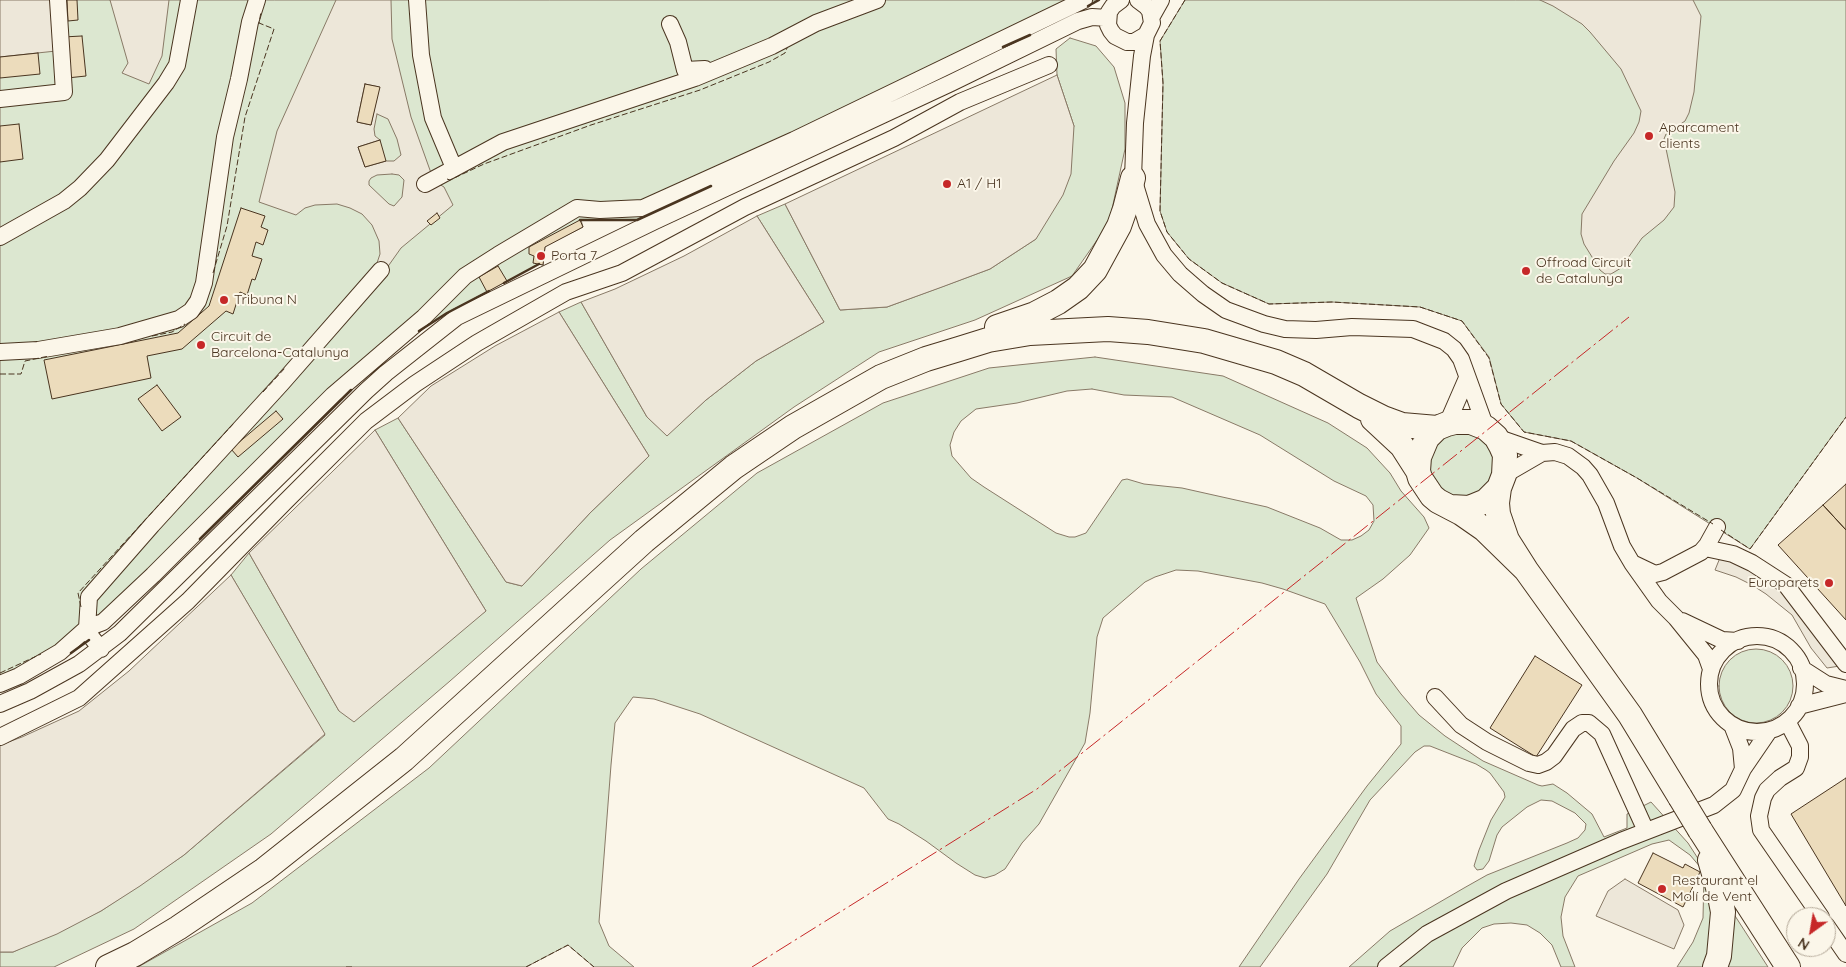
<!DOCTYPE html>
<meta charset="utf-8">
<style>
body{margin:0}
#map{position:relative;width:1846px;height:967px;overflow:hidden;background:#fbf6e9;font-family:Quicksand,sans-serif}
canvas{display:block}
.north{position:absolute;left:1786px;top:907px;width:50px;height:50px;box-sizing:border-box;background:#fbf6e9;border:1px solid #b4a999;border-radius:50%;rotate:212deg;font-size:14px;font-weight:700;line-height:20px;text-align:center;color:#4a3520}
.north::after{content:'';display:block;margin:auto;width:18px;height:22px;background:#c62828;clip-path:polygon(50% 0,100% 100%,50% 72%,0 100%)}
</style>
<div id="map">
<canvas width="1846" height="967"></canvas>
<div class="north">N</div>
</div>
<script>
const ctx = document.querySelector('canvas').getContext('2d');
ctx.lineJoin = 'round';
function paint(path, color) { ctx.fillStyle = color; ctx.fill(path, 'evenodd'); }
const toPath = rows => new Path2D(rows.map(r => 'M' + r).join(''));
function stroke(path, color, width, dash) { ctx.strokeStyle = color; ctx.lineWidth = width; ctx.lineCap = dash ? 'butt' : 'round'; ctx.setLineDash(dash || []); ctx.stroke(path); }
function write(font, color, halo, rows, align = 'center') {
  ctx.font = font + ' Quicksand,sans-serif'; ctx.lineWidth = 4; ctx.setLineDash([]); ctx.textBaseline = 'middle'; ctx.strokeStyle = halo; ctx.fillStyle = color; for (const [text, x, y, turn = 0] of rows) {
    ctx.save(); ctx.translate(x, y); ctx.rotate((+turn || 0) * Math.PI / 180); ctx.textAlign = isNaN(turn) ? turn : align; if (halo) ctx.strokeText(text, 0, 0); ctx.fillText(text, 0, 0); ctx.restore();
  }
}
const green = toPath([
 [0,0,1099,0,1012,43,637,220,581,220,583,227,545,246,543,265,539,264,447,313,421,330,346,395,242,498,102,631,50,667,0,690,0,0],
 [1185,0,1846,0,1846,417,1750,549,1637,478,1571,441,1524,432,1501,404,1489,357,1462,321,1420,307,1332,302,1269,304,1222,283,1189,259,1167,232,1160,211,1163,83,1160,41,1185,0],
 [1070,38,1096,46,1114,67,1125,103,1125,149,1109,223,1072,276,975,320,879,352,794,407,610,540,450,681,271,834,134,929,54,967,0,967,0,952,13,952,101,911,184,855,325,735,231,575,249,553,339,711,486,611,375,430,398,418,506,582,522,586,590,513,649,456,559,312,581,302,647,417,667,435,706,400,756,361,824,322,757,216,785,204,840,310,887,307,990,269,1036,239,1074,126,1057,75,1056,49,1070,38],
 [1095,357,1223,376,1328,423,1367,448,1390,473,1401,491,1424,517,1429,528,1410,555,1383,579,1356,598,1377,662,1401,694,1419,715,1445,736,1483,761,1538,785,1542,786,1553,784,1567,793,1592,814,1604,837,1627,828,1627,814,1651,802,1688,843,1768,967,1677,967,1693,942,1703,918,1704,875,1701,868,1690,855,1669,840,1652,844,1578,876,1565,897,1561,917,1563,936,1575,967,1561,967,1552,945,1540,933,1527,925,1511,923,1494,924,1482,928,1462,948,1453,967,1349,967,1390,931,1464,888,1487,875,1567,843,1578,838,1585,830,1586,824,1575,813,1552,801,1541,800,1527,807,1502,827,1497,835,1489,861,1483,869,1477,870,1474,866,1479,850,1491,820,1505,797,1504,792,1490,773,1486,770,1476,764,1430,746,1424,746,1415,752,1370,800,1327,874,1260,967,1239,967,1299,879,1367,786,1401,744,1401,726,1376,694,1360,662,1325,604,1283,589,1262,583,1198,571,1176,570,1155,577,1145,582,1103,618,1097,637,1090,713,1085,743,1039,824,1022,843,1005,869,995,875,985,878,975,875,956,863,926,841,899,824,888,819,864,788,700,714,654,699,633,697,615,723,611,765,599,922,609,946,634,967,594,967,568,945,526,967,138,967,252,903,429,768,641,569,757,473,883,403,989,368,1095,357],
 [1092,389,1124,395,1172,397,1260,435,1334,481,1366,496,1373,505,1374,521,1369,530,1361,536,1352,540,1341,540,1320,528,1267,507,1182,488,1144,484,1127,479,1122,480,1086,533,1075,537,1069,537,1056,533,984,487,971,478,952,456,950,445,954,432,961,421,976,409,1017,403,1067,391,1092,389],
 [1468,429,1495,449,1493,482,1476,496,1454,497,1444,493,1430,474,1430,451,1445,433,1468,429],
 '1719 686a37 37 0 1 1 74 0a37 37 0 1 1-74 0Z'
]);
const parking = toPath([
 [0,0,50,0,56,51,0,57,0,0],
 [110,0,169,0,162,56,149,84,122,73,128,63,110,0],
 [336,0,391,0,392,39,411,117,431,173,439,184,444,187,453,205,401,248,384,272,376,266,380,254,379,241,372,225,362,214,350,208,337,204,315,205,305,208,296,215,259,202,277,131,336,0],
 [365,84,379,87,371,125,357,122,365,84],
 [377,114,388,119,397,139,401,155,394,161,386,161,365,167,358,147,380,140,375,136,374,129,377,114],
 [392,174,399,175,404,180,402,197,394,206,389,204,369,185,369,181,371,178,377,175,392,174],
 [1540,0,1693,0,1701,16,1694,92,1689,113,1685,121,1666,134,1664,139,1675,192,1674,207,1664,220,1642,238,1621,268,1611,274,1605,274,1600,270,1584,244,1581,234,1582,214,1614,161,1634,133,1639,122,1641,111,1621,69,1590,32,1582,24,1553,6,1540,0],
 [1057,75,1074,126,1071,174,1063,195,1036,239,990,269,942,287,887,307,840,310,785,204,1057,75],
 [757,216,824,322,756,361,706,400,667,436,647,417,581,302,615,289,684,256,757,216],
 [559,312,649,456,590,513,522,586,506,582,398,418,431,386,495,346,559,312],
 [375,430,486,611,354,722,339,711,249,553,375,430],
 [1724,548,1796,587,1846,650,1846,665,1827,668,1811,648,1792,615,1766,594,1752,585,1736,577,1715,570,1724,548],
 [231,575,325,734,184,855,140,886,101,911,57,934,13,952,0,952,0,745,22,737,79,711,129,671,231,575],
 [1625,879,1678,910,1684,925,1674,949,1596,916,1608,891,1625,879]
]);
const building = toPath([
 [67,0,77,0,78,20,68,21,67,0],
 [82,36,86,76,67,78,63,37,82,36],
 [38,53,40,74,0,78,0,57,38,53],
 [365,84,380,87,371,125,357,122,365,84],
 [19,124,23,159,0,162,0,126,19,124],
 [380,140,386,161,365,167,358,147,380,140],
 [241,208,265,216,261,227,268,230,263,245,256,242,252,256,262,259,255,280,252,279,247,295,240,292,233,314,226,311,182,349,147,356,151,378,52,399,44,360,178,333,209,306,241,208],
 [437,213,440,218,431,225,427,221,437,213],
 [580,220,583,227,545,247,543,265,533,263,534,256,529,254,529,247,580,220],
 [498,266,507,281,487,292,479,277,498,266],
 [157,385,181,417,162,431,138,399,157,385],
 [276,411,283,419,238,457,231,449,276,411],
 [1846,484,1846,530,1823,505,1846,484],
 [1823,505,1846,530,1846,620,1778,545,1823,505],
 [1535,656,1582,685,1536,757,1490,728,1535,656],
 [1846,778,1846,906,1791,814,1846,778],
 [1653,853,1683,868,1685,864,1700,872,1683,907,1638,883,1653,853]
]);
const minor = toPath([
 [417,0,421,55,433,118,454,168],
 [1121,0,1113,6,1109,12,1108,25,1111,31,1115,36,1127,42,1134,42,1146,35],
 [1138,0,1146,6,1150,11,1152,23,1146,35,1142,56,1135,123,1133,178,1147,224,1164,255,1180,274,1203,294,1226,310,1264,324,1285,329,1316,330,1352,327,1413,329,1444,341,1454,349,1461,359,1486,428],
 [1152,16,1161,0],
 [670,24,678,42,685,70,705,69],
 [0,99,64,92,58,0],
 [425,184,503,142,695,78,772,46,816,23,877,0],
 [0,237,64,201,80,188,107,160,166,83,177,65,189,0],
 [0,352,38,350,120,336,179,319,191,311,198,301,204,283,225,137,239,79,250,22,257,0],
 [1447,424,1467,378],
 [1496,437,1542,453,1555,452,1568,456,1583,467,1590,475,1606,503,1622,546,1632,563,1659,601,1676,618,1706,655,1711,669],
 [1504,475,1542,453],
 [1705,548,1733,554,1752,563,1786,585,1846,664],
 [1634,564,1655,574,1663,572,1701,552,1707,545,1717,527],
 [1682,621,1722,640,1738,641],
 '1709 684a48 48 0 1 1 96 0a48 48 0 1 1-96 0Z',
 [101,649,92,638,87,628,89,597,152,525,281,384,381,270],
 [1801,668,1826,684,1846,689],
 [0,684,19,676,60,652,87,628,103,622,153,575,333,395,424,317,465,276,498,255,577,208,600,210,643,208,794,140,1084,0],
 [1435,697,1461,725,1487,742,1529,763,1538,765,1546,762,1554,756,1573,729,1582,723,1589,723,1602,734,1646,831],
 [0,704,30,691,79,664,120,633,366,391,386,373,457,317,655,221,951,83,1078,21,1092,17,1108,18],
 [1799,706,1846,694],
 [1787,721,1800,746,1800,757,1796,768,1780,778,1767,790,1763,798,1759,816,1761,830,1821,917],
 [1732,725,1741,748,1743,769],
 [0,737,79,698,188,601,285,502,366,421,415,384,477,343,566,292,622,273,745,207,894,138,960,102,1049,65],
 [1826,925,1846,954],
 [1386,967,1427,934,1506,891,1621,841,1714,805,1733,790,1743,769,1769,731]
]);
const highway = toPath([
 [997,327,1035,314,1058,302,1078,288,1095,270,1119,226,1125,209,1133,178],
 [1373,419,1402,446,1418,471],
 [1499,488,1497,503,1498,514,1507,540,1526,570,1630,715,1680,797],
 [1451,507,1469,508,1486,501,1499,488,1504,475,1505,455,1501,446,1496,437,1486,428,1471,422,1455,422,1447,424,1437,428,1427,438,1419,457,1418,471,1420,478,1432,496,1438,501,1461,513,1484,529,1526,570],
 [1700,830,1788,967],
 [1710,860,1719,891,1723,912,1719,956,1715,967],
 [108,967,135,954,178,928,264,870,404,759,644,541,734,467,793,427,881,377,926,359,959,349,988,340,1030,333,1108,329,1148,332,1204,341,1276,362,1304,374,1359,406,1383,418,1402,425,1437,428]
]);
const highwayBridge = toPath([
 [1680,797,1700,830]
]);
const fence = toPath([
 [1185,0,1160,41,1163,83,1160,211,1167,232,1189,259,1222,283,1269,304,1332,302,1420,307,1462,321,1489,358,1501,404,1524,432,1571,441,1637,478,1713,524],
 [447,179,450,180,484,164,591,125,700,90,769,62,785,53,787,48],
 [213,273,227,226,245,117,274,29,259,23,261,12],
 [152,336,172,332,185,324],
 [0,374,21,374,25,361,49,356],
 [263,392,285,368],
 [1721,530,1750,549,1846,417],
 [81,607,78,593,234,423],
 [0,673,41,654],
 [346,967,354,967],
 [526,967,568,945,594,967]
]);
const wall = toPath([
 [1088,6,1099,0],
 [1003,47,1030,35],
 [580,220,637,220,711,186],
 [504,283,539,264],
 [419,331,447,313,489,291],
 [200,539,351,390],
 [71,653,89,640]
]);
const power = toPath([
 [752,967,1037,789,1629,317]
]);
const markers = [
 [1649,136,5,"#c62828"],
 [947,184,5,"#c62828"],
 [541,256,5,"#c62828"],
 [1526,271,5,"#c62828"],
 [224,300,5,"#c62828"],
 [201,345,5,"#c62828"],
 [1829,583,5,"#c62828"],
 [1662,889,5,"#c62828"]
];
const poiNames = [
 ["Aparcament",1659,128],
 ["clients",1659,144],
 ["A1 / H1",957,184],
 ["Porta 7",551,256],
 ["Offroad Circuit",1536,263],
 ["de Catalunya",1536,279],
 ["Tribuna N",234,300],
 ["Circuit de",211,337],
 ["Barcelona-Catalunya",211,353],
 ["Europarets",1819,583,"right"],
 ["Restaurant el",1672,881],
 ["Molí de Vent",1672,897]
];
paint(green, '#dce7d0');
stroke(green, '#887966', 1);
paint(parking, '#ede7d9');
stroke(parking, '#887966', 1);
paint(building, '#ecdcbc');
stroke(building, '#4a3520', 1);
stroke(minor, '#4a3520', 18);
stroke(highway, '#4a3520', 26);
stroke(minor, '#fbf6e9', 16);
stroke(highway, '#fbf6e9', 24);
stroke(highwayBridge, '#4a3520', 26, []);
stroke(highwayBridge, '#fbf6e9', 24);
stroke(fence, '#4a3520', 1, [6, 2.5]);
stroke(wall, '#4a3520', 2.5);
stroke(power, '#c62828', 1, [18, 4, 2.5, 4]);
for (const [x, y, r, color] of markers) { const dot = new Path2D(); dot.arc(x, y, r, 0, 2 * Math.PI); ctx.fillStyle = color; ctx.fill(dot); stroke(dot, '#fbf6e9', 2); }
write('14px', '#4a3520', '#fbf6e9', poiNames, 'left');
</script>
